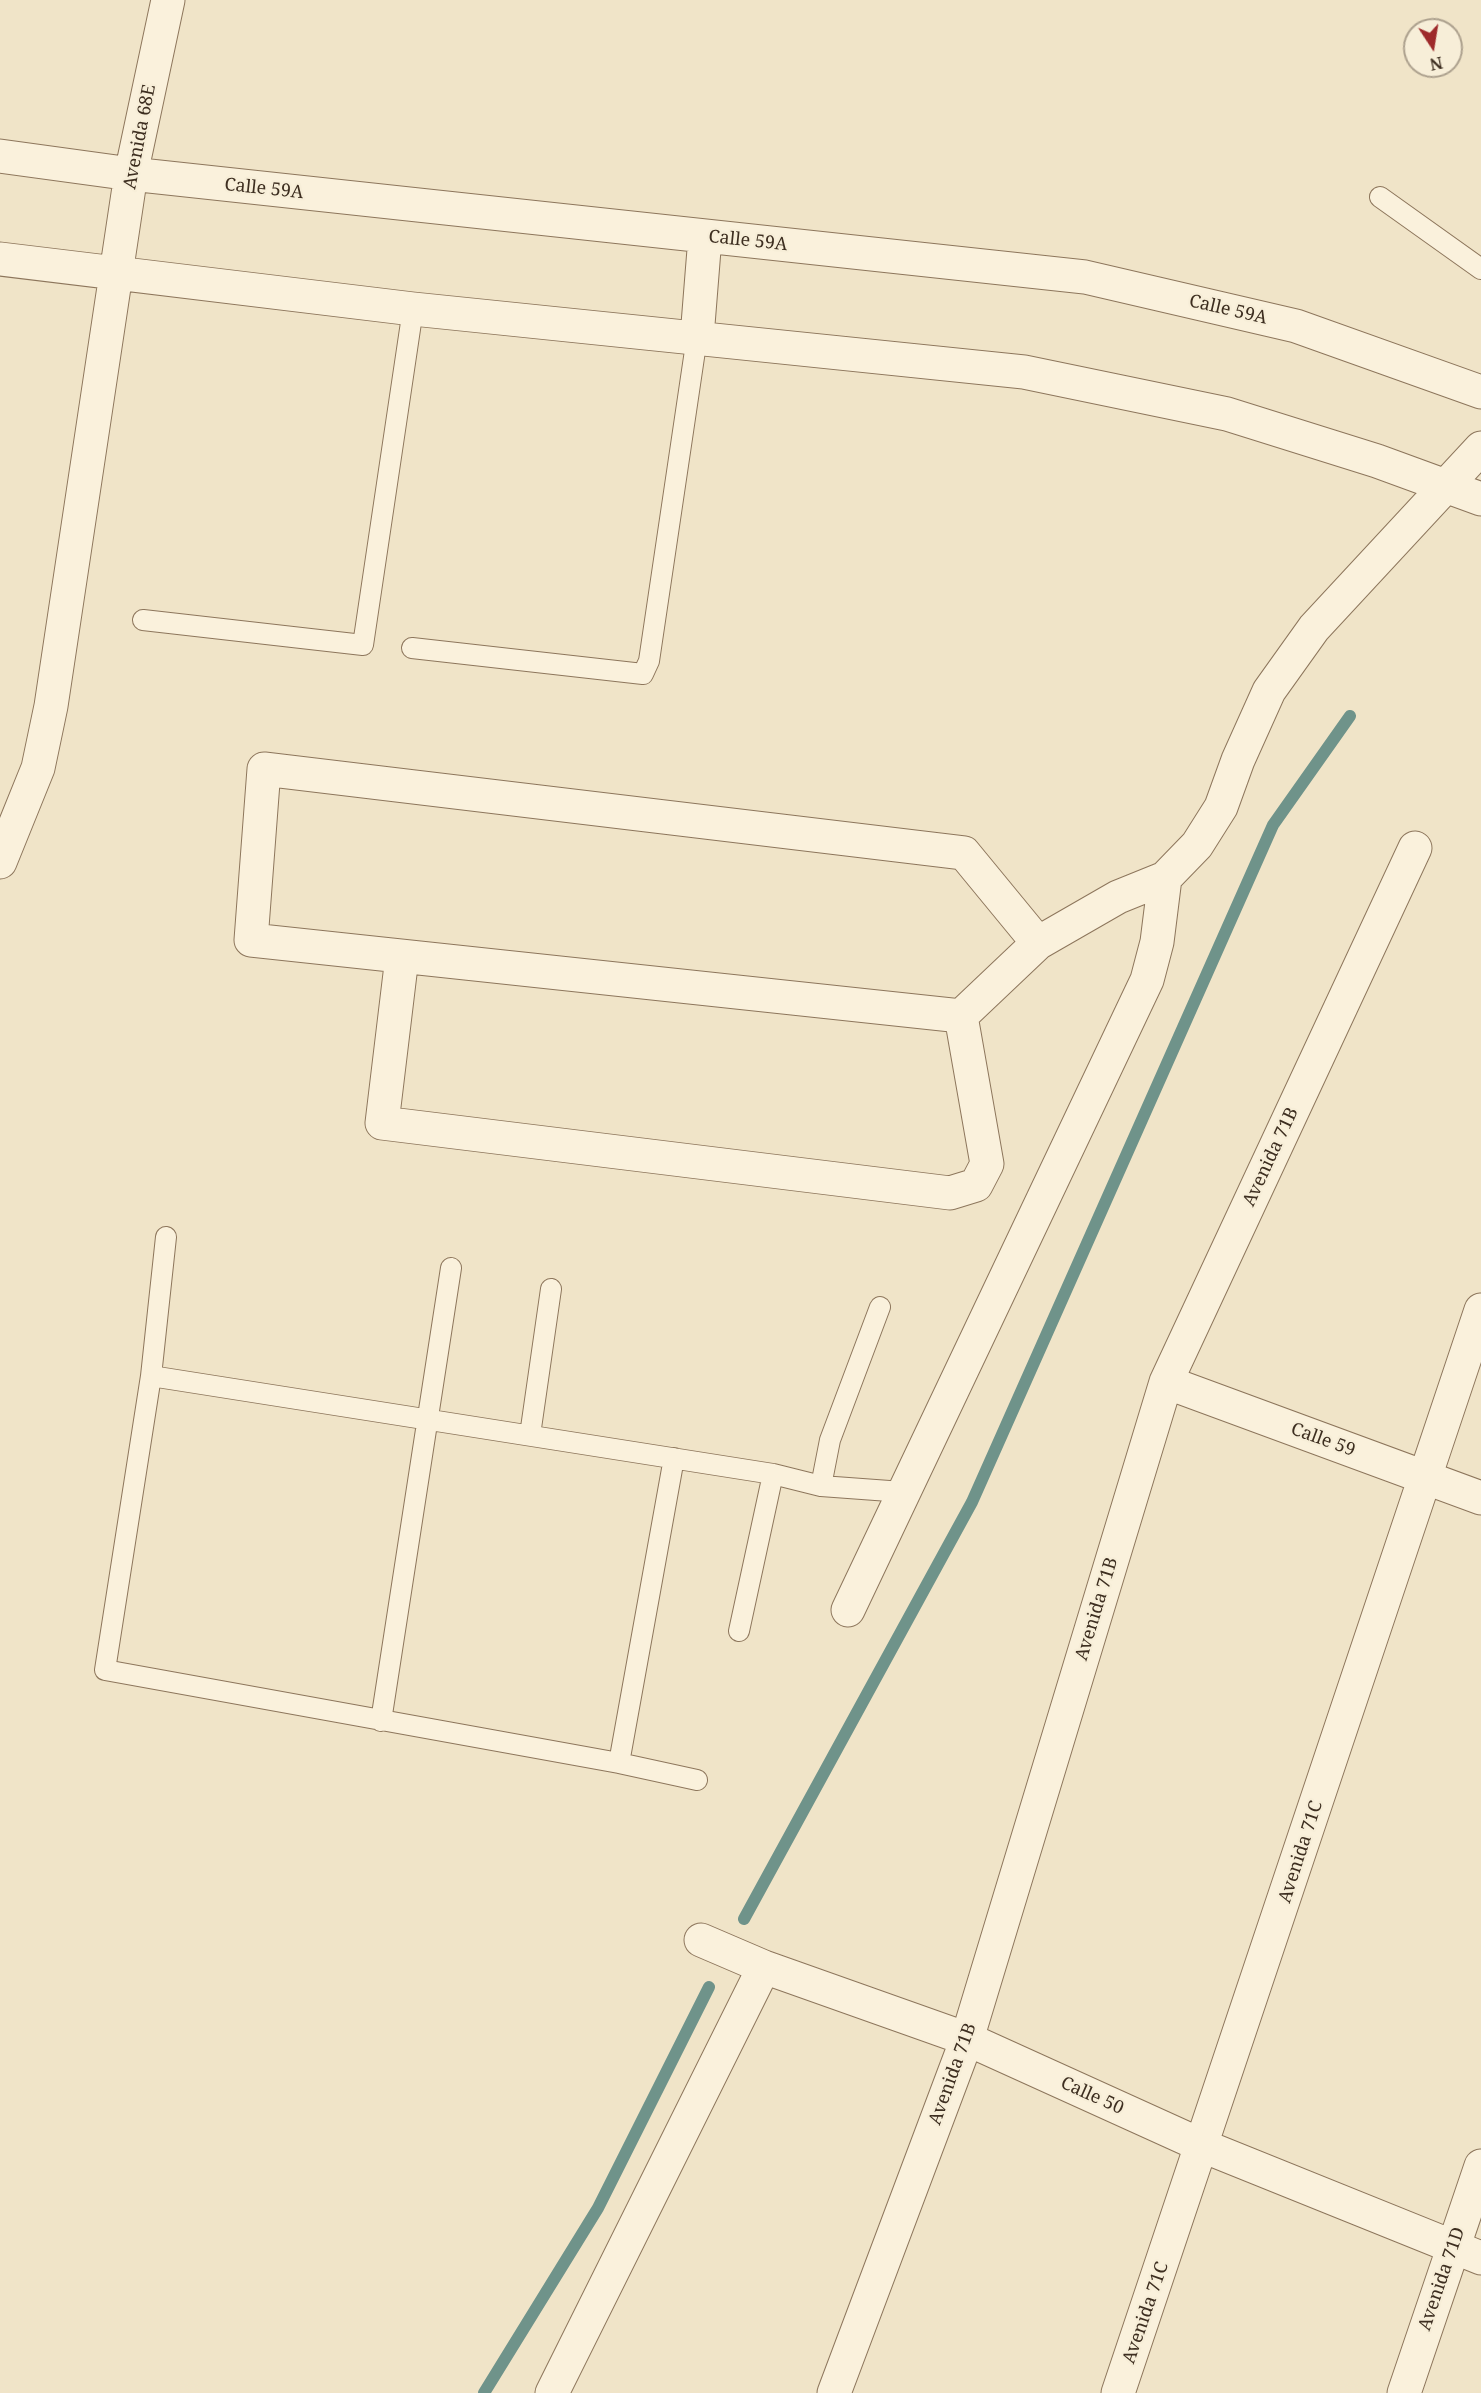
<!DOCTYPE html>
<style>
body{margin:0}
#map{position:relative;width:1481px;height:2393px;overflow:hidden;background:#f0e4c8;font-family:"Noto Serif",serif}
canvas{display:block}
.north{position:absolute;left:1403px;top:18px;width:60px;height:60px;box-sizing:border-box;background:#f7eed8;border:2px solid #ada18e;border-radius:50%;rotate:168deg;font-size:16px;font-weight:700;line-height:24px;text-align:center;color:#3d2e20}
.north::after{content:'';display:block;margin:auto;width:21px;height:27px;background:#9e2a2b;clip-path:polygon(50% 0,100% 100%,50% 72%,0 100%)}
</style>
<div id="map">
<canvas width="1481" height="2393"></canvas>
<div class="north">N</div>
</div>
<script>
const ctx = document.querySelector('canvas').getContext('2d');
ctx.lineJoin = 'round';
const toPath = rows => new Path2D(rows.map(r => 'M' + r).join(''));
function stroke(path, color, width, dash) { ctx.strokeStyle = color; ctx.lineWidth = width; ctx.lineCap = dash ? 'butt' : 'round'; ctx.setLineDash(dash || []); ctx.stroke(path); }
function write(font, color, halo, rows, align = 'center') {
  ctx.font = font + ' "Noto Serif",serif'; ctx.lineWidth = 4.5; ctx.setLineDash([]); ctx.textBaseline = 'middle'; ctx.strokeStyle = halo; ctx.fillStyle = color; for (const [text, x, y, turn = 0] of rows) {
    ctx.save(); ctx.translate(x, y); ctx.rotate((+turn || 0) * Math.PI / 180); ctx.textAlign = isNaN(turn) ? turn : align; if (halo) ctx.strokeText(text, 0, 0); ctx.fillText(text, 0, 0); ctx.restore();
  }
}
const stream = toPath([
 [744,1919,972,1502,1273,825,1350,716],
 [484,2393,598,2208,709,1987]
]);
const service = toPath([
 [1380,197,1481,269],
 [143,620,363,645,413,309],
 [412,648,643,674,649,661,697,337],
 [166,1237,151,1376,105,1670,619,1763,697,1780],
 [151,1376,773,1474,821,1486,903,1492],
 [530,1435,551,1289],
 [821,1486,830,1440,880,1307],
 [739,1631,773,1474],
 [381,1721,451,1268],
 [619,1763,674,1458]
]);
const minor = toPath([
 [0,156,131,174,1085,277,1296,326,1481,392],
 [0,259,413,309,1024,372,1227,414,1377,461,1481,499],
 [697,337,705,237],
 [264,769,964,853,1038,943,961,1016,251,940,264,769],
 [0,862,38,768,51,706,131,174,168,0],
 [1038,943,1118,897,1165,878,1197,845,1221,807,1238,760,1269,691,1314,628,1481,448],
 [402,957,382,1123,950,1193,976,1185,987,1164,961,1016],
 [1166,1382,1481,1498],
 [848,1610,1147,980,1157,942,1165,878],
 [701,1940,764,1967,967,2039,1203,2146,1481,2258],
 [552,2393,764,1967],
 [834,2393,967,2039,1166,1382,1415,848],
 [1118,2393,1481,1310],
 [1404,2393,1481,2166]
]);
const streetNames = [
 ["Avenida 68E",140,137,-79],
 ["Calle 59A",264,189,6],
 ["Calle 59A",748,241,6],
 ["Calle 59A",1228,310,13],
 ["Avenida 71B",1271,1157,-65],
 ["Calle 59",1323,1440,20],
 ["Avenida 71B",1097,1609,-73],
 ["Avenida 71C",1301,1852,-72],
 ["Avenida 71B",953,2074,-70],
 ["Calle 50",1092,2096,24],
 ["Avenida 71D",1442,2279,-71],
 ["Avenida 71C",1146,2313,-71]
];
stroke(stream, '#6f938a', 12);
stroke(service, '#8d765c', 22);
stroke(minor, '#8d765c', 35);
stroke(service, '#faf1dc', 20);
stroke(minor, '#faf1dc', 33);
write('18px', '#3d2e20', '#f7eed8', streetNames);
</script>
